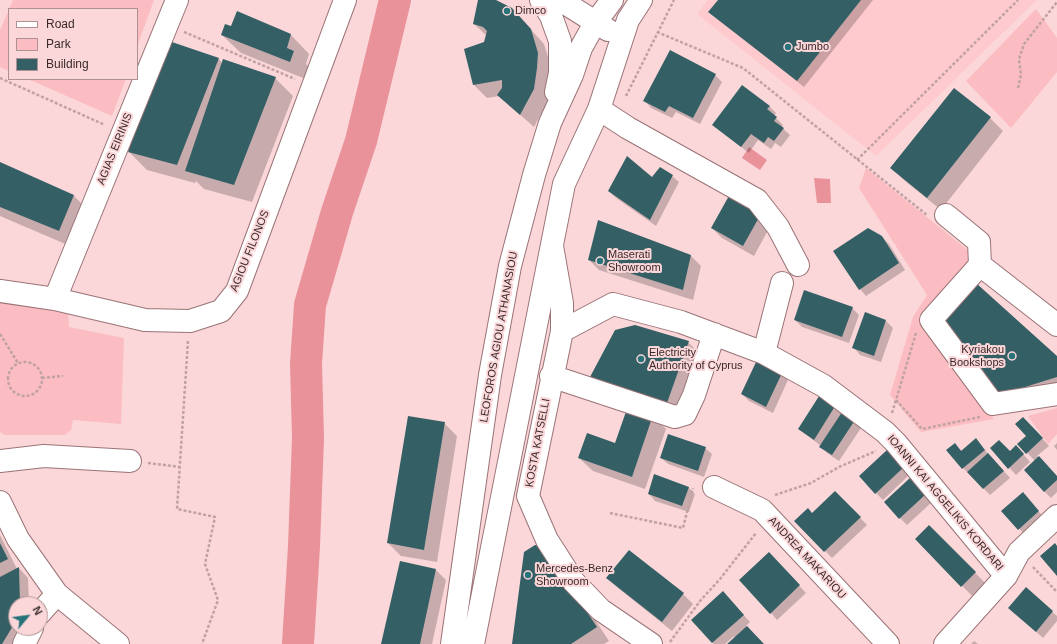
<!DOCTYPE html>
<style>
body{margin:0}
#map{position:relative;width:1057px;height:644px;overflow:hidden;background:#fbd7d9;font-family:Helvetica,sans-serif}
canvas{display:block}
.legend{position:absolute;left:8px;top:8px;width:130px;height:72px;box-sizing:border-box;background:#fbd7d9;border:1px solid #ae9293;margin:0;padding:5px 7px;list-style:none;font-size:12px;color:#3a2a2b}
.legend li{display:flex;align-items:center;gap:8px;height:20px}
.legend b{width:20px;border:1px solid #ae9293}
.north{position:absolute;left:8px;top:596px;width:40px;height:40px;box-sizing:border-box;background:#fbd7d9;border:1px solid #ae9293;border-radius:50%;rotate:61deg;font-size:11px;font-weight:700;line-height:16px;text-align:center;color:#3a2a2b}
.north::after{content:'';display:block;margin:auto;width:14px;height:18px;background:#287279;clip-path:polygon(50% 0,100% 100%,50% 72%,0 100%)}
</style>
<div id="map">
<canvas width="1057" height="644"></canvas>
<ul class="legend">
<li><b style="height:5px;background:#fff"></b>Road</li>
<li><b style="height:11px;background:#fbbdc1"></b>Park</li>
<li><b style="height:11px;background:#346065"></b>Building</li>
</ul>
<div class="north">N</div>
</div>
<script>
const ctx = document.querySelector('canvas').getContext('2d');
ctx.lineJoin = 'round';
function paint(path, color) { ctx.fillStyle = color; ctx.fill(path, 'evenodd'); }
const toPath = rows => new Path2D(rows.map(r => 'M' + r).join(''));
function stroke(path, color, width, dash) { ctx.strokeStyle = color; ctx.lineWidth = width; ctx.lineCap = dash ? 'butt' : 'round'; ctx.setLineDash(dash || []); ctx.stroke(path); }
function write(font, color, halo, rows, align = 'center') {
  ctx.font = font + ' Helvetica,sans-serif'; ctx.lineWidth = 4; ctx.setLineDash([]); ctx.textBaseline = 'middle'; ctx.strokeStyle = halo; ctx.fillStyle = color; for (const [text, x, y, turn = 0] of rows) {
    ctx.save(); ctx.translate(x, y); ctx.rotate((+turn || 0) * Math.PI / 180); ctx.textAlign = isNaN(turn) ? turn : align; if (halo) ctx.strokeText(text, 0, 0); ctx.fillText(text, 0, 0); ctx.restore();
  }
}
const built = toPath([
 [708,0,1037,0,876,156,697,14]
]);
const green = toPath([
 [13,0,154,0,137,47,137,9,9,9],
 [1036,9,1057,38,1057,72,1011,128,966,81],
 [9,10,9,71,0,67,0,30],
 [28,79,126,79,112,116],
 [866,168,974,255,924,321,994,419,921,432,890,395,913,317,927,295,859,188],
 [0,294,68,311,69,327,124,338,121,424,73,420,71,430,65,435,5,435,0,432],
 [1057,408,1057,434,1048,444,1028,416]
]);
const water = toPath([
 [749,147,767,160,760,170,742,158],
 [814,178,830,179,831,203,817,203]
]);
const shadow = toPath([
 [479,0,494,0,512,9,544,44,551,67,547,103,534,127,499,96,487,98,474,85,487,36,474,24],
 [719,0,873,0,804,87,710,12],
 [238,12,291,35,309,54,306,64,312,70,308,80,241,53,222,35,232,27],
 [670,52,715,75,722,82,700,124,676,112,672,118,651,108,645,101],
 [219,59,222,63,275,78,293,96,252,202,204,189,196,181,195,183,147,170,129,152],
 [954,89,990,118,1003,131,941,210,905,181,892,168],
 [769,106,776,113,774,116,783,125,781,127,790,135,781,147,775,143,771,149,758,140,749,153,713,125],
 [0,163,74,196,92,214,77,249,0,216],
 [672,176,679,182,656,226,616,198,609,191],
 [762,213,772,223,754,256,722,238,712,228],
 [598,222,691,256,701,266,693,300,599,270,589,260],
 [882,237,889,244,905,270,866,296,860,289],
 [852,308,859,315,849,343,802,327,795,320],
 [865,314,886,321,893,328,881,362,860,355,854,348],
 [948,325,1057,357,1057,385,1013,399],
 [688,342,701,355,681,416,605,390,592,377],
 [782,373,788,380,773,413,749,401,742,394],
 [822,394,863,425,839,461,827,453,821,446,799,429],
 [653,416,666,429,645,489,593,471,579,458,615,444],
 [444,423,457,436,437,562,401,556,388,543],
 [1030,425,1049,446,1037,456,1057,477,1057,492,1051,498,1044,491,1035,461,1019,444,1027,436],
 [976,440,1010,478,990,495,963,468,955,445,962,451],
 [1057,443,1057,450,1054,446],
 [705,448,712,454,704,477,668,464,661,458],
 [991,448,1023,454,1030,462,1016,475],
 [894,458,909,475,883,500,876,493],
 [918,485,932,502,907,525,900,518],
 [688,487,695,494,689,512,655,501,649,494],
 [835,492,867,525,832,558,796,521,812,514],
 [1029,500,1045,519,1026,536,1003,511],
 [929,526,993,591,980,604,916,539],
 [0,535,17,569,19,568,28,578,29,604,16,604,16,628,28,628,18,644,0,644],
 [775,560,806,593,777,620,771,613],
 [556,561,609,641,604,644,513,644],
 [400,562,436,570,446,580,432,644,382,644],
 [608,578,683,594,693,604,672,631,618,588],
 [1026,589,1057,616,1057,621,1043,638,1009,608],
 [729,599,750,622,746,626,763,644,728,644,735,638,734,636,725,644,714,644,692,620],
 [974,641,978,644,971,644]
]);
const river = toPath([
 [298,644,304,546,308,438,306,364,310,305,337,212,361,141,395,0]
]);
const building = toPath([
 [478,0,496,0,512,8,531,29,538,53,537,68,534,89,520,115,497,95,502,88,502,80,473,85,464,49,484,42,487,31,483,27,473,24],
 [718,0,861,0,797,81,708,12],
 [237,11,291,34,287,48,294,51,290,62,221,35,225,24,231,26],
 [166,40,219,58,177,165,128,152],
 [670,50,716,74,693,118,669,106,665,112,643,101],
 [223,59,276,77,234,185,185,171],
 [742,85,770,106,767,109,777,117,774,121,784,128,774,141,768,137,764,143,751,134,741,147,712,125],
 [954,88,991,117,927,198,890,168],
 [627,156,652,177,660,167,673,175,650,220,608,191],
 [0,162,74,195,59,231,0,207],
 [730,194,762,212,743,246,711,228],
 [598,220,691,255,683,290,588,260],
 [868,228,882,236,899,263,859,290,833,251],
 [976,283,1057,356,1057,377,1006,393,998,393,947,325,944,318],
 [804,290,853,307,842,337,794,320],
 [865,312,886,320,874,356,852,348],
 [635,325,689,341,667,403,590,377,615,330],
 [757,360,782,373,766,407,741,394],
 [821,393,837,403,814,440,798,429],
 [628,406,653,415,632,477,578,458,587,433,615,443],
 [844,409,857,417,832,455,819,447],
 [408,416,445,422,424,550,387,543],
 [1023,417,1043,438,1026,454,1017,444,1026,436,1015,424],
 [668,434,706,447,698,471,660,458],
 [976,438,985,450,962,469,946,450,955,443,961,451],
 [999,440,1010,451,1016,445,1024,454,1008,469,990,448],
 [887,450,903,468,875,494,859,476],
 [988,453,1004,471,983,489,967,472],
 [1039,456,1057,476,1057,480,1044,492,1024,470],
 [654,474,689,487,682,506,648,494],
 [911,477,926,494,899,519,884,502],
 [835,491,861,517,824,552,794,521,808,508,812,513],
 [1023,492,1039,511,1018,530,1001,511],
 [929,525,976,572,961,587,915,539],
 [0,543,8,559,0,563],
 [1055,543,1057,546,1057,576,1040,556],
 [535,545,543,546,597,627,571,644,512,644,524,552],
 [629,550,684,593,662,622,606,578],
 [769,552,800,585,770,614,739,580],
 [400,561,436,569,420,644,381,644],
 [19,567,20,604,16,604,16,621,2,644,0,644,0,577],
 [1026,587,1053,611,1036,632,1008,608],
 [723,591,744,615,712,643,691,620],
 [747,626,764,644,727,644]
]);
const path = toPath([
 [184,32,295,79],
 [657,32,743,68,927,215],
 [0,78,105,125],
 [1018,88,1021,75,1019,59,1024,44,1057,2],
 [626,96,674,0],
 [857,160,1018,0],
 [916,333,896,400,922,429,980,417],
 [0,334,18,363],
 [188,341,177,509,215,517,205,564,218,600,202,644],
 '8 379a17 17 0 1 1 34 0a17 17 0 1 1-34 0Z',
 [42,378,63,376],
 [892,413,896,400],
 [148,463,180,467],
 [775,495,811,483,839,467,876,451],
 [610,513,683,528,693,488],
 [1033,567,1057,592],
 [670,642,700,601,720,579,756,533]
]);
const minor = toPath([
 [599,109,628,128,757,200,778,227,798,265],
 [946,215,979,242,980,265,1057,325],
 [552,246,562,303,562,331,528,496,547,540,574,582,601,610,651,644],
 [980,265,931,320,993,404,1057,394],
 [0,291,55,299,145,320,190,321,221,311,237,291,345,0],
 [55,299,177,0],
 [562,331,613,304,681,322,764,353,824,386,885,432,896,443,1006,576],
 [764,353,782,283],
 [551,376,675,417,685,414,694,395,714,334],
 [0,461,44,456,130,461],
 [714,487,762,510,888,644],
 [0,502,18,539,57,594,118,644],
 [40,613,57,594],
 [24,644,32,628],
 [945,644,1006,576,1019,552,1057,516]
]);
const major = toPath([
 [541,0,551,16,560,41,560,73,556,92],
 [560,0,608,30],
 [452,644,490,375,510,266,534,175,550,123,572,75,581,48,595,23,612,0],
 [473,644,564,184,599,109,628,20,641,0]
]);
const markers = [
 [507,11,4,"#287279"],
 [788,47,4,"#287279"],
 [600,261,4,"#287279"],
 [1012,356,4,"#287279"],
 [641,359,4,"#287279"],
 [528,575,4,"#287279"]
];
const poiNames = [
 ["Dimco",515,11],
 ["Jumbo",796,47],
 ["Maserati",608,255],
 ["Showroom",608,268],
 ["Kyriakou",1004,350,"right"],
 ["Bookshops",1004,363,"right"],
 ["Electricity",649,353],
 ["Authority of Cyprus",649,366],
 ["Mercedes-Benz",536,569],
 ["Showroom",536,582]
];
const streetNames = [
 ["AGIAS EIRINIS",115,149,-68],
 ["AGIOU FILONOS",250,251,-68],
 ["LEOFOROS AGIOU ATHANASIOU",499,337,-80],
 ["KOSTA KATSELLI",538,443,-79],
 ["IOANNI KAI AGGELIKIS KORDARI",945,503,50],
 ["ANDREA MAKARIOU",807,558,47]
];
paint(built, '#fecacd');
paint(green, '#fbbdc1');
paint(water, '#ea929a');
paint(shadow, '#0003');
stroke(river, '#ea929a', 32);
paint(building, '#346065');
stroke(minor, '#9a7376', 24);
stroke(major, '#9a7376', 24);
stroke(path, '#c0a2a4', 2.5, [3, 2]);
stroke(minor, '#fff', 22);
stroke(major, '#fff', 22);
for (const [x, y, r, color] of markers) { const dot = new Path2D(); dot.arc(x, y, r, 0, 2 * Math.PI); ctx.fillStyle = color; ctx.fill(dot); stroke(dot, '#fbd7d9', 1.5); }
write('11px', '#3a2a2b', '#fbd7d9', poiNames, 'left');
write('11px', '#3a2a2b', '#fbd7d9', streetNames);
</script>
